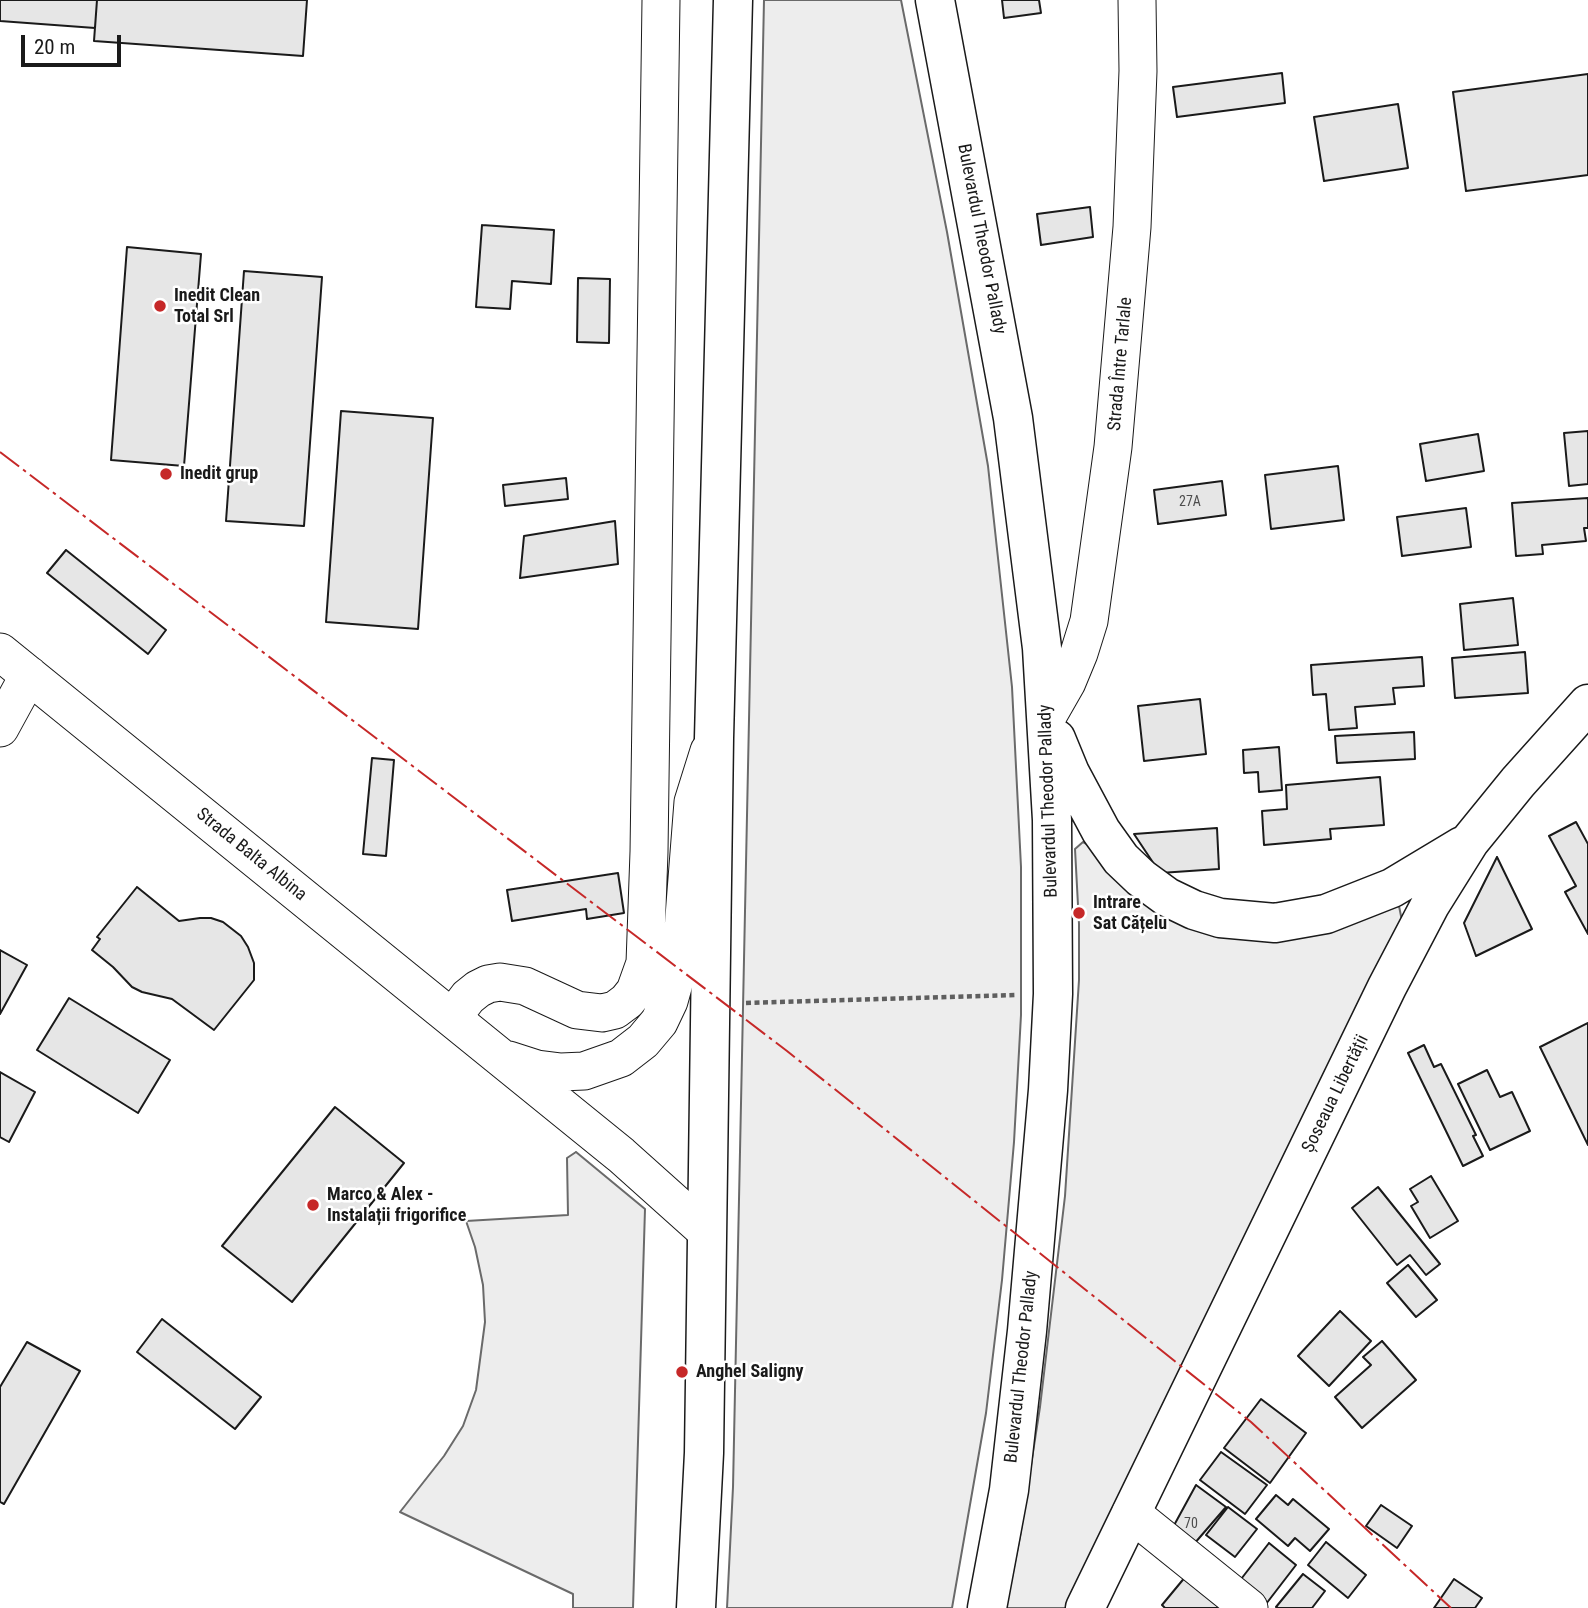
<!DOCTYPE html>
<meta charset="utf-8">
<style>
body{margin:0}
#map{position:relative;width:1588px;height:1608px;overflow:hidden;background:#fff;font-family:"Roboto Condensed",sans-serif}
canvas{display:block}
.scale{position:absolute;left:21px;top:35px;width:100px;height:32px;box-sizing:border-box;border:4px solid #1a1a1a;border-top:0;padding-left:9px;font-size:21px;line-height:24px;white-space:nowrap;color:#1a1a1a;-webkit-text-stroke:5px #fff;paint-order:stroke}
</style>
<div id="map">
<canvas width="1588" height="1608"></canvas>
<div class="scale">20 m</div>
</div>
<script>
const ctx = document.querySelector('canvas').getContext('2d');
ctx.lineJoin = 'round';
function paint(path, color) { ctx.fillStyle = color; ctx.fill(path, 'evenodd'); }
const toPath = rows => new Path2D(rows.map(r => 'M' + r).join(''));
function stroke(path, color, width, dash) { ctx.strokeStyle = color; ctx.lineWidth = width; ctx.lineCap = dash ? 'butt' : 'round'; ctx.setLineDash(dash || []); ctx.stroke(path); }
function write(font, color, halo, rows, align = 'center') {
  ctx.font = font + ' "Roboto Condensed",sans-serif'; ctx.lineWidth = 5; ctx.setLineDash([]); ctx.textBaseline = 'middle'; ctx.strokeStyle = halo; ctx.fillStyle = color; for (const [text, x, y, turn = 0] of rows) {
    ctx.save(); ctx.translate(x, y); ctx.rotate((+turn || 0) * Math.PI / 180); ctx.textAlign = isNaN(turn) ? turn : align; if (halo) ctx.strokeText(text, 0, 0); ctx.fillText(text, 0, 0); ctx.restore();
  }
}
const built = toPath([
 [764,0,901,0,947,232,988,466,1012,687,1021,867,1021,1015,1014,1142,1002,1280,986,1413,952,1608,727,1608,733,1487,764,0],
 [1083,842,1094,848,1155,911,1399,906,1402,921,1069,1608,1006,1608,1020,1536,1040,1407,1065,1196,1079,980,1079,924,1075,849,1083,842],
 [576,1152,645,1209,633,1608,573,1608,573,1594,400,1512,444,1456,463,1426,476,1390,485,1322,483,1285,475,1247,466,1221,568,1215,567,1158,576,1152]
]);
const building = toPath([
 [0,0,97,0,95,28,0,21,0,0],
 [97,0,307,0,303,56,94,41,97,0],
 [1002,0,1039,0,1041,13,1004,18,1002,0],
 [1282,73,1285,103,1177,117,1173,87,1282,73],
 [1588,74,1588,175,1466,191,1453,92,1588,74],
 [1398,104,1408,168,1324,181,1314,117,1398,104],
 [1090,207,1093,237,1041,245,1037,214,1090,207],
 [482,225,554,230,551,284,512,281,510,309,476,307,482,225],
 [127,247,201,254,184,466,111,460,127,247],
 [244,271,322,277,304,526,226,521,244,271],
 [578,278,610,279,609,343,577,342,578,278],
 [341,411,433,418,418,629,326,622,341,411],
 [1588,431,1588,484,1569,486,1564,433,1588,431],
 [1478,434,1484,471,1426,481,1420,444,1478,434],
 [1338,466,1344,520,1271,529,1265,475,1338,466],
 [566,478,568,499,505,506,503,485,566,478],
 [1222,481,1226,515,1158,524,1154,490,1222,481],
 [1588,498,1588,528,1584,528,1586,541,1542,545,1543,554,1516,556,1512,503,1588,498],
 [1466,508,1471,547,1402,556,1397,517,1466,508],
 [615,521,618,564,520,578,524,536,615,521],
 [66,550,166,630,148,654,47,573,66,550],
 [1513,598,1518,645,1464,650,1460,604,1513,598],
 [1525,652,1528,693,1455,698,1452,658,1525,652],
 [1422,657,1424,686,1393,688,1395,704,1355,707,1357,728,1329,730,1326,694,1313,695,1311,665,1422,657],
 [1200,699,1206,754,1144,761,1138,706,1200,699],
 [1414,732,1415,759,1337,763,1335,736,1414,732],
 [1279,747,1282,790,1259,792,1258,772,1244,773,1243,750,1279,747],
 [372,758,394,760,386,856,363,854,372,758],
 [1380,777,1384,825,1330,829,1331,839,1264,845,1262,811,1287,809,1286,785,1380,777],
 [1576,822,1588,844,1588,934,1565,892,1576,886,1549,836,1576,822],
 [1217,828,1219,869,1160,873,1134,834,1217,828],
 [1497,857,1532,929,1476,956,1464,923,1497,857],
 [618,873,624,913,587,919,586,909,512,921,507,890,618,873],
 [137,887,179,921,200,918,211,918,223,922,241,936,248,947,254,963,254,980,214,1030,172,999,142,992,132,987,113,967,92,950,100,939,97,937,137,887],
 [0,950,27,965,0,1014,0,950],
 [69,998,170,1060,138,1113,37,1050,69,998],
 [1588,1023,1588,1145,1540,1047,1588,1023],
 [1424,1045,1434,1067,1441,1064,1476,1135,1473,1136,1483,1156,1463,1166,1408,1053,1424,1045],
 [1487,1070,1500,1097,1512,1092,1530,1131,1490,1150,1458,1084,1487,1070],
 [0,1072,35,1092,9,1142,0,1137,0,1072],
 [335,1107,404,1163,292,1302,222,1246,335,1107],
 [1431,1176,1458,1221,1430,1238,1411,1206,1418,1202,1410,1189,1431,1176],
 [1378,1187,1440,1264,1426,1275,1410,1255,1397,1265,1352,1208,1378,1187],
 [1408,1265,1437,1300,1416,1317,1387,1283,1408,1265],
 [1340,1311,1371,1341,1329,1386,1298,1356,1340,1311],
 [162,1319,261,1397,235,1429,137,1352,162,1319],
 [1382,1341,1416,1380,1362,1428,1335,1397,1371,1365,1363,1357,1382,1341],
 [27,1342,80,1371,4,1504,0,1502,0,1387,27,1342],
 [1261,1399,1306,1433,1270,1483,1224,1448,1261,1399],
 [1221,1452,1267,1485,1245,1514,1200,1480,1221,1452],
 [1196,1485,1226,1507,1194,1544,1172,1529,1196,1485],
 [1276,1495,1288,1505,1293,1499,1329,1529,1310,1551,1295,1538,1288,1546,1256,1519,1276,1495],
 [1381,1505,1412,1526,1397,1548,1366,1526,1381,1505],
 [1228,1507,1257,1529,1235,1557,1206,1535,1228,1507],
 [1326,1542,1366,1575,1348,1598,1308,1565,1326,1542],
 [1269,1543,1296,1565,1266,1604,1238,1583,1269,1543],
 [1303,1574,1325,1591,1312,1608,1278,1608,1276,1607,1303,1574],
 [1186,1576,1224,1608,1165,1608,1162,1605,1186,1576],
 [1454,1579,1482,1598,1475,1608,1434,1608,1454,1579]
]);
const path = toPath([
 [746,1003,1017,995]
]);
const minor = toPath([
 [0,652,621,1155,707,1232],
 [1047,717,1067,682,1079,653,1089,621,1113,447,1132,227,1138,71,1137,0],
 [0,728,29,675],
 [452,1018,468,997,478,989,488,984,500,982,525,986,577,1010,602,1013,615,1010,627,1001,635,991,645,963,649,852,661,0],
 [509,1060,537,1069,561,1072,584,1071,621,1058,643,1041,659,1022,669,1001,676,976,683,930,693,802,709,751],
 [1131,1513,1249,1608]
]);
const major = toPath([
 [935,0,1013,418,1042,648,1052,820,1053,994,1048,1090,1027,1331,1016,1428,1009,1490,987,1608],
 [1056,739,1070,773,1101,831,1121,859,1141,878,1167,897,1194,910,1220,918,1275,923,1326,914,1392,888,1462,846],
 [696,1608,704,1453,714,738,733,0],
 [1085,1608,1387,987,1430,905,1470,841,1518,782,1588,704]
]);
const power = toPath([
 [0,452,787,1051,1251,1422,1451,1608]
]);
const markers = [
 [160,306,7,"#c62828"],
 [166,474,7,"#c62828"],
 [1079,913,7,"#c62828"],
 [313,1205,7,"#c62828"],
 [682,1372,7,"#c62828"]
];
const numberNames = [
 ["27A",1190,502],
 ["70",1191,1524]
];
const streetNames = [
 ["Bulevardul Theodor Pallady",981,239,79],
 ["Strada Între Tarlale",1121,364,-85],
 ["Bulevardul Theodor Pallady",1049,801,-92],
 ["Strada Balta Albina",251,855,39],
 ["Șoseaua Libertății",1336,1094,-64],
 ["Bulevardul Theodor Pallady",1022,1367,-84]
];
const poiNames = [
 ["Inedit Clean",174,296],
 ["Total Srl",174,317],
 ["Inedit grup",180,474],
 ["Intrare",1093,903],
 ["Sat Cățelu",1093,924],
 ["Marco & Alex -",327,1195],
 ["Instalații frigorifice",327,1216],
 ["Anghel Saligny",696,1372]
];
paint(built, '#ededed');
stroke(built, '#6a6a6a', 2);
paint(building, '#e6e6e6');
stroke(building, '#1a1a1a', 2);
stroke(minor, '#1a1a1a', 39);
stroke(major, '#1a1a1a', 41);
stroke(path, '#5f5f5f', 4.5, [5, 3.5]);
stroke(minor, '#fff', 37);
stroke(major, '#fff', 38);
stroke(power, '#c62828', 2, [24, 5, 3.5, 5]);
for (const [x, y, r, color] of markers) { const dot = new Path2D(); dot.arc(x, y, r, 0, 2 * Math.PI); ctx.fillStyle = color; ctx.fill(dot); stroke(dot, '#fff', 2.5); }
write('14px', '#4d4d4d', null, numberNames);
write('18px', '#1a1a1a', '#fff', streetNames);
write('bold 18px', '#1a1a1a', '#fff', poiNames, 'left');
</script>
